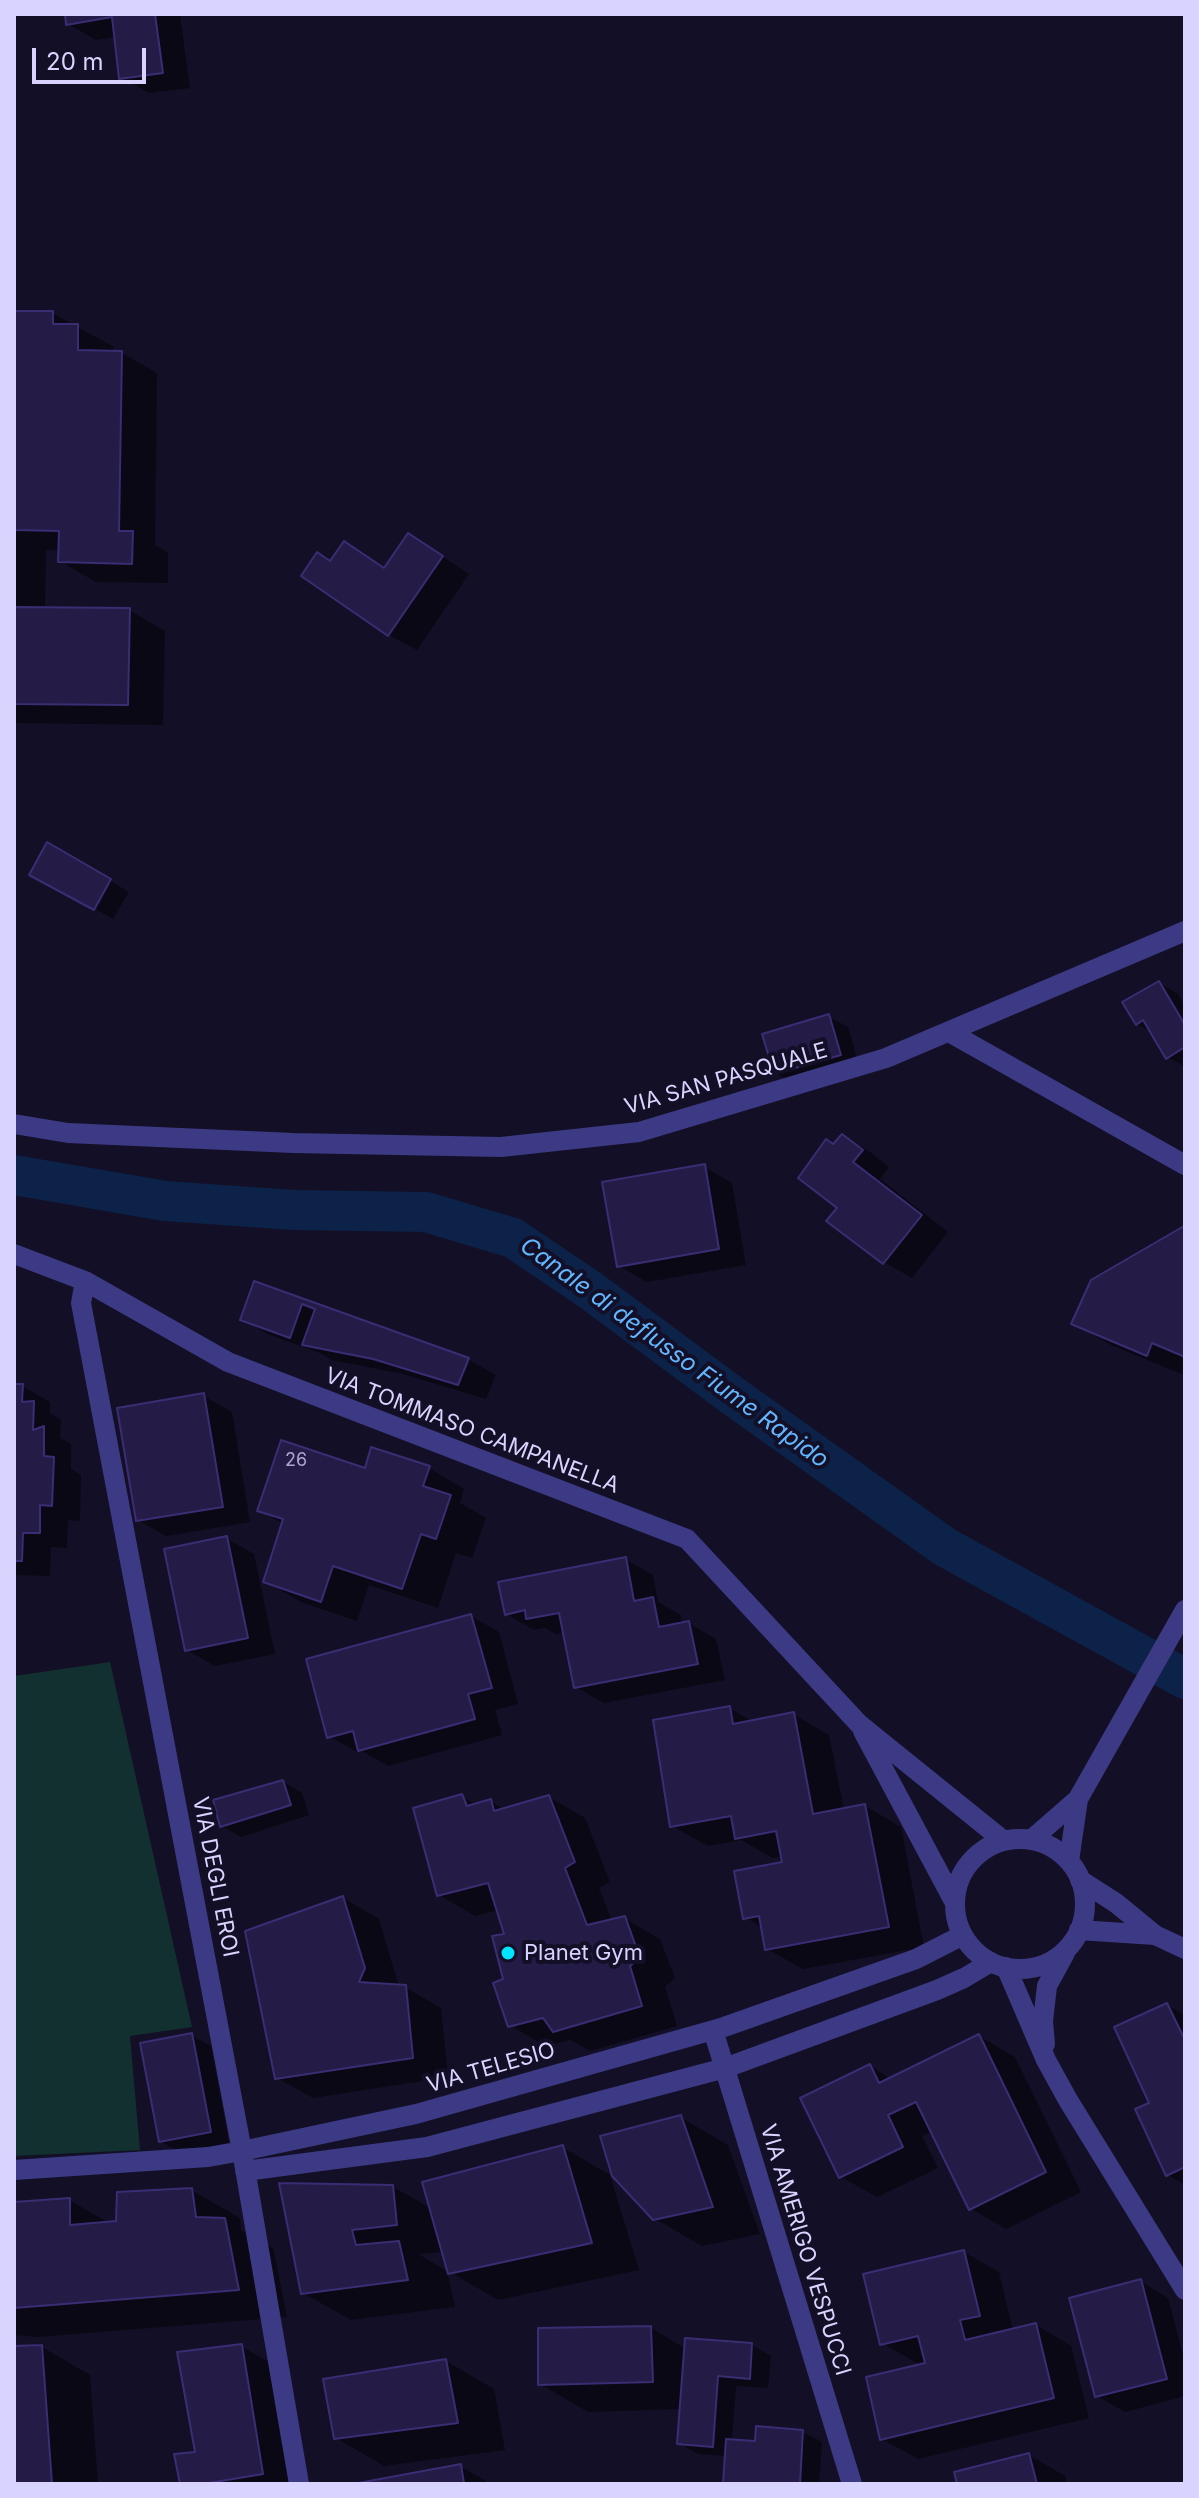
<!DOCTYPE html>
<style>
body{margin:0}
#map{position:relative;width:1199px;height:2498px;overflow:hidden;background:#130f26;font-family:Inter,sans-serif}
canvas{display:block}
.frame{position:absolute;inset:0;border:16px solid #d9d4ff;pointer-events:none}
.scale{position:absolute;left:32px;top:48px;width:114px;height:36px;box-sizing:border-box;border:4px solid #d9d4ff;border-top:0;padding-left:10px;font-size:24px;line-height:28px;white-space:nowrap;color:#d9d4ff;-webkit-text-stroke:6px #130f26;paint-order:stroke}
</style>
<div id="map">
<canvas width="1199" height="2498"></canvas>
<div class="frame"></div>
<div class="scale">20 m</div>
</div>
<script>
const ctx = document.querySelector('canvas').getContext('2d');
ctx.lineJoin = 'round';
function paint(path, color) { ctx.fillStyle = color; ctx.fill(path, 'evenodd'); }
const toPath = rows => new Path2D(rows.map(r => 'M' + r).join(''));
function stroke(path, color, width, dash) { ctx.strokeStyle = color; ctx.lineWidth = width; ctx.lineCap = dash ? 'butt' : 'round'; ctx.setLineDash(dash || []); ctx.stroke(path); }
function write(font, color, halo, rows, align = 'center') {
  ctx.font = font + ' Inter,sans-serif'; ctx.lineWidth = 8; ctx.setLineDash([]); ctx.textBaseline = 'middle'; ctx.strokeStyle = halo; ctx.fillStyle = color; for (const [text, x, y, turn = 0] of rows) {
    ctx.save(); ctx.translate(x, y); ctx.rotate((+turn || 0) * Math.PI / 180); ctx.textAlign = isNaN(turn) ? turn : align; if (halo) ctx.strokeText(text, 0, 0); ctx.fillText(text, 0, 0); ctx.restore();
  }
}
const green = toPath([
 [110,1662,192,2027,130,2036,140,2150,14,2156,14,1676]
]);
const shadow = toPath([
 [67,14,180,14,190,88,149,93,121,77,116,37,96,40,68,24],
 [14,313,52,313,114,347,113,352,122,353,157,373,155,545,168,553,168,583,96,582,60,561,61,550,46,550,45,609,129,610,165,631,163,725,14,723],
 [409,535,469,574,417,650,389,635,332,562,345,543,386,569],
 [48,844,129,892,113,919,32,874],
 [1159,983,1178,994,1185,1006,1185,1067,1168,1057,1153,1033,1137,1024],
 [829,1017,848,1027,859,1065,795,1084,776,1073],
 [842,1136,870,1152,889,1167,880,1179,948,1232,912,1278,884,1262,840,1207,834,1146],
 [704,1167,732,1183,746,1265,647,1282,619,1266],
 [1185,1228,1185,1371,1184,1375,1109,1344,1074,1323,1092,1281],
 [255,1283,468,1359,496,1375,486,1399,403,1374,332,1360,320,1353,270,1335,242,1319],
 [14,1386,22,1386,50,1402,50,1413,61,1420,60,1438,71,1444,71,1469,81,1475,80,1521,68,1520,67,1548,51,1547,50,1576,14,1575],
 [204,1396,232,1412,250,1522,166,1536,138,1520],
 [429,1468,464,1489,460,1503,486,1518,472,1558,456,1553,438,1608,369,1585,357,1621,301,1602,265,1581,284,1524,259,1510,366,1470],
 [226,1538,254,1554,275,1654,215,1666,187,1650],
 [625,1559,653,1575,658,1602,681,1615,682,1624,688,1623,716,1639,725,1680,604,1703,576,1687,565,1632,556,1634,545,1628,534,1630,506,1614],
 [471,1616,499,1632,518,1704,495,1710,502,1735,388,1766,362,1751,357,1752,329,1736],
 [729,1708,753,1722,793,1714,829,1735,844,1810,865,1806,901,1827,924,1947,803,1969,767,1949,763,1928,745,1917,784,1864,783,1856,773,1858,741,1840,708,1846,672,1826],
 [283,1782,302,1793,309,1815,241,1837,222,1826],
 [462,1797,477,1805,490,1801,505,1810,549,1797,585,1818,610,1882,599,1888,612,1921,624,1918,660,1939,675,1978,665,1987,677,2026,590,2051,570,2040,545,2046,510,2025,506,1981,506,1935,498,1910,475,1916,439,1895],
 [343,1898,379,1919,399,1987,405,1987,441,2008,448,2077,313,2098,277,2078],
 [1167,2005,1185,2015,1185,2185,1168,2175,1151,2104],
 [192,2036,211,2046,229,2143,179,2152,160,2141],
 [979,2036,1015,2057,1081,2192,1006,2229,970,2208,933,2131,922,2136,938,2168,877,2197,841,2177,870,2066,891,2079],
 [680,2117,728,2145,760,2234,702,2246,654,2218],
 [562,2147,610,2175,639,2270,498,2300,450,2272,444,2252,418,2254,447,2271,455,2307,351,2320,303,2293,282,2185,393,2187,432,2209],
 [191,2190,240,2218,241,2230,273,2248,287,2317,37,2337,14,2335,14,2204,69,2200,109,2223,118,2222],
 [964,2252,999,2272,1013,2331,1036,2325,1071,2346,1089,2418,918,2459,882,2439,922,2366,882,2343],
 [1140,2281,1168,2298,1185,2362,1185,2396,1125,2412,1097,2396],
 [651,2328,686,2349,752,2345,771,2356,768,2388,736,2386,732,2441,757,2443,803,2432,822,2442,819,2484,725,2484,727,2456,698,2454,679,2443,682,2409,588,2412,540,2384],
 [241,2346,290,2374,308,2484,182,2484,197,2454],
 [42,2347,90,2375,98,2484,14,2484,14,2348],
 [446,2361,494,2389,505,2450,384,2466,336,2438],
 [1029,2455,1065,2476,1067,2484,959,2484],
 [460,2466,491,2484,364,2484]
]);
const canal = toPath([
 [14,1175,165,1201,294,1210,426,1212,513,1238,590,1290,733,1396,945,1547,1185,1679]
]);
const building = toPath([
 [65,14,155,14,163,73,119,79,112,17,66,25,65,14],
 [14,311,53,311,53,324,78,324,78,350,122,351,119,531,133,531,132,564,58,562,59,531,14,530,14,311],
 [408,533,443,556,388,636,301,576,317,552,330,561,344,541,384,568,408,533],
 [14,607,130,608,128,705,14,704,14,607],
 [47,842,111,879,94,910,29,875,47,842],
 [1159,981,1185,1025,1185,1047,1166,1059,1143,1020,1136,1025,1122,1002,1159,981],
 [829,1014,841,1055,774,1074,762,1034,829,1014],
 [842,1134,863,1150,853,1162,922,1215,883,1264,826,1221,837,1208,798,1178,826,1139,833,1144,842,1134],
 [705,1164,719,1249,617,1267,602,1182,705,1164],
 [1184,1226,1185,1357,1152,1343,1147,1356,1071,1324,1091,1280,1184,1226],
 [254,1281,469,1358,458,1385,373,1359,302,1345,315,1309,302,1304,290,1338,240,1320,254,1281],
 [14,1384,23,1384,22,1402,34,1401,33,1430,44,1426,44,1456,54,1457,52,1506,40,1505,40,1533,23,1533,22,1561,14,1561,14,1384],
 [204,1393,223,1507,136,1521,117,1408,204,1393],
 [281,1440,365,1468,371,1447,430,1466,423,1486,451,1495,436,1539,421,1534,402,1589,333,1566,321,1602,263,1582,283,1519,257,1511,281,1440],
 [227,1536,248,1638,185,1651,164,1549,227,1536],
 [626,1557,634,1601,653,1597,659,1627,689,1621,698,1664,574,1688,559,1613,526,1619,525,1610,505,1615,498,1582,626,1557],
 [471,1614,492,1688,468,1694,475,1719,358,1751,353,1731,327,1738,306,1659,471,1614],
 [730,1706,733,1724,794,1712,813,1814,865,1804,889,1927,765,1950,759,1916,743,1919,734,1871,782,1862,776,1831,735,1839,731,1816,670,1827,653,1720,730,1706],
 [283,1780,291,1805,220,1827,213,1800,283,1780],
 [462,1794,467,1806,491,1799,494,1811,549,1795,575,1862,565,1868,587,1925,625,1916,640,1958,630,1966,642,2006,553,2032,543,2018,508,2027,493,1983,503,1979,492,1936,504,1934,488,1883,437,1896,413,1808,462,1794],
 [343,1896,365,1968,359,1982,406,1985,413,2058,275,2079,245,1931,343,1896],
 [1167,2003,1185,2040,1185,2167,1166,2176,1135,2109,1149,2103,1114,2027,1167,2003],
 [192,2033,211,2132,159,2142,140,2043,192,2033],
 [979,2034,1046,2172,969,2210,916,2102,888,2115,903,2147,839,2178,800,2098,870,2064,879,2083,979,2034],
 [681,2115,713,2207,653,2220,612,2176,600,2136,681,2115],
 [563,2145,592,2243,448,2274,422,2182,563,2145],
 [279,2183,393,2185,397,2225,352,2230,356,2245,399,2241,408,2280,301,2294,279,2183],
 [192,2188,196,2217,225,2218,239,2290,14,2308,14,2202,70,2198,70,2225,116,2221,117,2192,192,2188],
 [964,2250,980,2316,960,2320,965,2340,1036,2323,1054,2398,880,2440,866,2377,925,2363,918,2336,880,2345,863,2274,964,2250],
 [1141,2279,1167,2379,1095,2397,1069,2298,1141,2279],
 [651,2326,653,2382,538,2385,538,2328,651,2326],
 [685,2338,752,2343,750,2379,718,2376,713,2447,677,2444,685,2338],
 [242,2344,263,2474,203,2484,180,2484,174,2454,195,2452,177,2352,242,2344],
 [42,2345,52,2484,14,2484,14,2346,42,2345],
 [446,2359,458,2423,334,2439,323,2379,446,2359],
 [756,2426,803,2430,800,2484,723,2484,726,2439,755,2441,756,2426],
 [1029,2453,1037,2484,957,2484,954,2472,1029,2453],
 [461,2464,464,2484,353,2484,461,2464]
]);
const street = toPath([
 [949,1032,1185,1165],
 [14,1124,68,1133,293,1143,501,1147,639,1132,886,1058,1185,931],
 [14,1254,85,1281,228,1362,687,1539,859,1724,1004,1841],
 [85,1281,81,1303,242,2151,299,2484],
 [863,1731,955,1903],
 '955 1904a65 65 0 1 1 130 0a65 65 0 1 1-130 0Z',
 [1031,1840,1078,1799,1185,1610],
 [1069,1861,1078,1799],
 [1080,1880,1116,1903,1155,1935,1185,1949],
 [1079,1930,1155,1935],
 [1006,1967,1046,2060,1068,2100,1185,2290],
 [713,2030,852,2484],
 [1045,2044,1043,2021,1047,1986,1065,1953],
 [14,2170,208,2157,242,2151,416,2114,724,2027,916,1959,963,1935],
 [245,2171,427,2147,725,2068,937,1990,964,1978,991,1962]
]);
const markers = [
 [508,1953,8,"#00e5ff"]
];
const numberNames = [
 ["26",296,1461]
];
const streetNames = [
 ["VIA SAN PASQUALE",726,1079,-16],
 ["VIA TOMMASO CAMPANELLA",472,1431,21],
 ["VIA DEGLI EROI",215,1877,79],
 ["VIA TELESIO",491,2068,-16],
 ["VIA AMERIGO VESPUCCI",805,2250,73]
];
const poiNames = [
 ["Planet Gym",524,1953]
];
const waterNames = [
 ["Canale di deflusso Fiume Rapido",674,1353,36]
];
paint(green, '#12302f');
paint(shadow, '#0007');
stroke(canal, '#0c2248', 40);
paint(building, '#241b47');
stroke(building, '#3b2d73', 2);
stroke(street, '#3d3a85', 20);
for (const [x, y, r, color] of markers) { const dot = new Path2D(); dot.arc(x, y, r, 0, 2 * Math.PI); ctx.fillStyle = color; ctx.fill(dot); stroke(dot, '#130f26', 3); }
write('18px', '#aca6d1', null, numberNames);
write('22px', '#d9d4ff', '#130f26', streetNames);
write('22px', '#d9d4ff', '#130f26', poiNames, 'left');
write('italic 24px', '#62b6ff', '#130f26', waterNames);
</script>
